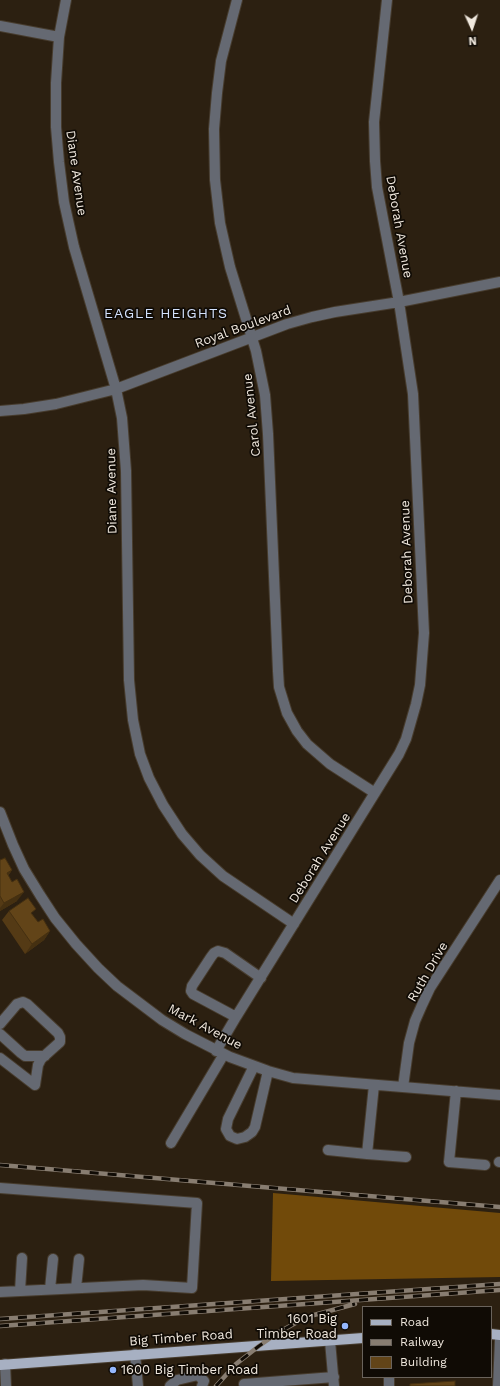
<!DOCTYPE html>
<style>
body{margin:0}
#map{position:relative;width:500px;height:1386px;overflow:hidden;background:#2c2011;font-family:"Work Sans",sans-serif}
canvas{display:block}
.legend{position:absolute;left:362px;top:1306px;width:130px;height:72px;box-sizing:border-box;background:#100b05;border:1px solid #6a635c;margin:0;padding:5px 7px;list-style:none;font-size:12px;color:#f0e8de}
.legend li{display:flex;align-items:center;gap:8px;height:20px}
.legend b{width:20px;border:1px solid #6a635c}
.north{position:absolute;left:452px;top:8px;width:40px;height:40px;-webkit-text-stroke:3px #100b05;paint-order:stroke;rotate:177deg;font-size:11px;font-weight:700;line-height:16px;text-align:center;color:#f0e8de}
.north::after{content:'';display:block;margin:auto;width:14px;height:18px;background:#f0e8de;clip-path:polygon(50% 0,100% 100%,50% 72%,0 100%)}
</style>
<div id="map">
<canvas width="500" height="1386"></canvas>
<ul class="legend">
<li><b style="height:5px;background:#a7b0c2"></b>Road</li>
<li><b style="height:5px;background:#887d71"></b>Railway</li>
<li><b style="height:11px;background:#624418"></b>Building</li>
</ul>
<div class="north">N</div>
</div>
<script>
const ctx = document.querySelector('canvas').getContext('2d');
ctx.lineJoin = 'round';
function paint(path, color) { ctx.fillStyle = color; ctx.fill(path, 'evenodd'); }
const toPath = rows => new Path2D(rows.map(r => 'M' + r).join(''));
function stroke(path, color, width, dash) { ctx.strokeStyle = color; ctx.lineWidth = width; ctx.lineCap = dash ? 'butt' : 'round'; ctx.setLineDash(dash || []); ctx.stroke(path); }
function write(font, color, halo, rows, align = 'center') {
  ctx.font = font + ' "Work Sans",sans-serif'; ctx.lineWidth = 3.5; ctx.setLineDash([]); ctx.textBaseline = 'middle'; ctx.strokeStyle = halo; ctx.fillStyle = color; for (const [text, x, y, turn = 0] of rows) {
    ctx.save(); ctx.translate(x, y); ctx.rotate((+turn || 0) * Math.PI / 180); ctx.textAlign = isNaN(turn) ? turn : align; if (halo) ctx.strokeText(text, 0, 0); ctx.fillText(text, 0, 0); ctx.restore();
  }
}
const forest = toPath([
 [273,1193,500,1213,500,1277,271,1281]
]);
const path = toPath([
 [237,328,238,330]
]);
const minor = toPath([
 [66,0,59,37,56,83,56,127,59,162,64,202,74,247,116,389,122,418,126,471,129,680,133,720,140,754,149,778,163,805,182,834,200,855,223,876,294,924],
 [237,0,221,61,217,93,214,129,215,180,220,223,230,267,256,351,265,395,268,434,278,671,279,687,287,713,297,731,307,744,330,764,375,793],
 [0,26,59,37],
 [0,411,24,409,56,404,116,389,287,324,312,317,335,312,399,302,500,282],
 [0,812,13,845,24,869,40,895,55,918,76,944,98,968,117,986,162,1020,185,1034,230,1057,268,1071,293,1078,500,1095],
 [236,1017,193,994,191,991,192,986,211,957,214,953,218,951,225,953,261,978],
 [0,1024,17,1004,23,1002,27,1004,58,1033,60,1037,60,1042,41,1059,38,1065,35,1085,0,1058],
 [0,1034,21,1053,25,1056,45,1056],
 [216,1051,236,1017,399,754,406,739,416,704,420,685,424,633,413,394,399,302,377,187,375,161,374,122,387,0],
 [254,1066,228,1119,226,1129,230,1136,237,1139,245,1137,252,1132,255,1127,268,1071],
 [403,1087,409,1043,415,1021,422,1005,430,988,500,880],
 [456,1091,449,1162,485,1165],
 [171,1143,224,1054],
 [328,1150,367,1154,374,1085],
 [367,1154,406,1157],
 [499,1162,500,1162],
 [0,1188,197,1203,192,1288,143,1285,0,1292],
 [76,1288,79,1259],
 [50,1289,53,1259],
 [20,1291,22,1258],
 [330,1341,334,1386],
 [135,1354,138,1386],
 [5,1364,6,1386],
 [244,1384,334,1377],
 [170,1386,177,1380,198,1375,204,1381,202,1386],
 [389,1386,389,1377],
 [498,1386,500,1340]
]);
const major = toPath([
 [491,1334,500,1335],
 [0,1365,363,1338]
]);
const rail = toPath([
 [0,1165,500,1207],
 [0,1319,500,1284],
 [0,1326,500,1290],
 [216,1386,236,1364,259,1346,279,1332,303,1319,314,1315,355,1304]
]);
const wall = toPath([
 [0,860,12,870,8,876,17,901,0,911],
 [9,911,32,914,38,922,50,931,44,940,25,954,2,920]
]);
const shadedWall = toPath([
 [12,870,5,880,7,873],
 [24,892,17,901,0,911,0,908,4,903],
 [50,931,44,940,25,954,32,944]
]);
const building = toPath([
 [5,858,12,870,7,873,12,882,17,879,24,892,4,903,0,896,0,860,5,858],
 [28,898,36,909,31,913,38,922,43,919,50,931,32,944,9,911,28,898],
 [455,1381,455,1386,410,1386,410,1384,455,1381]
]);
const markers = [
 [345,1326,4,"#94b7fd"],
 [113,1370,4,"#94b7fd"]
];
const streetNames = [
 ["Diane Avenue",76,173,82],
 ["Deborah Avenue",399,227,80],
 ["Royal Boulevard",243,327,-20],
 ["Carol Avenue",252,415,-96],
 ["Diane Avenue",112,491,-91],
 ["Deborah Avenue",407,552,-92],
 ["Deborah Avenue",320,858,-58],
 ["Ruth Drive",428,972,-60],
 ["Mark Avenue",205,1027,28],
 ["Big Timber Road",181,1338,-4]
];
const poiNames = [
 ["1601 Big",337,1319],
 ["Timber Road",337,1334],
 ["1600 Big Timber Road",121,1370,"left"]
];
const neighbourhoodNames = [
 ["EAGLE HEIGHTS",166,314]
];
paint(forest, '#714a0a');
stroke(minor, '#473c2e', 12);
stroke(major, '#473c2e', 12);
stroke(path, '#8e8478', 2, [3, 2]);
stroke(minor, '#656972', 10);
stroke(major, '#a7b0c2', 10);
stroke(rail, '#887d71', 4.5);
stroke(rail, '#100b05', 3, [9]);
paint(wall, '#543a15');
paint(shadedWall, '#453011');
paint(building, '#624418');
stroke(building, '#453011', 1);
for (const [x, y, r, color] of markers) { const dot = new Path2D(); dot.arc(x, y, r, 0, 2 * Math.PI); ctx.fillStyle = color; ctx.fill(dot); stroke(dot, '#100b05', 1.5); }
write('13px', '#f0e8de', '#100b05', streetNames);
write('13px', '#f0e8de', '#100b05', poiNames, 'right');
ctx.letterSpacing = '1px';
write('14px', '#d4e2fd', '#100b05', neighbourhoodNames);
ctx.letterSpacing = '0px';
</script>
